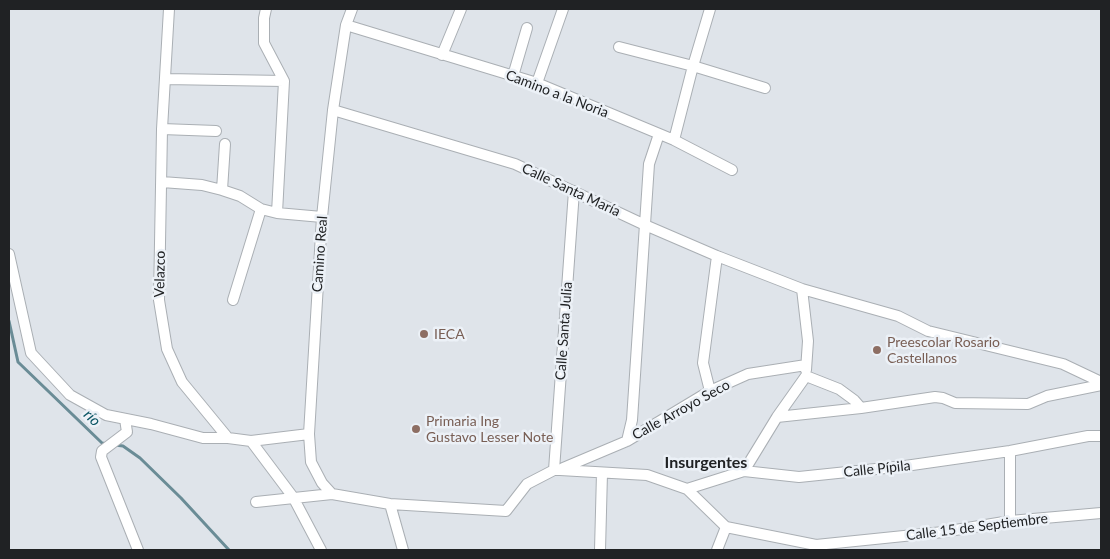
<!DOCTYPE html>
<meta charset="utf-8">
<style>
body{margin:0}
#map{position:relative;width:1110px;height:559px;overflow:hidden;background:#dfe4ea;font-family:Lato,sans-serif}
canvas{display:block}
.frame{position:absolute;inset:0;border:10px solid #202224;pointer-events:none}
</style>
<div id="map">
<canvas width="1110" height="559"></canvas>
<div class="frame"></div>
</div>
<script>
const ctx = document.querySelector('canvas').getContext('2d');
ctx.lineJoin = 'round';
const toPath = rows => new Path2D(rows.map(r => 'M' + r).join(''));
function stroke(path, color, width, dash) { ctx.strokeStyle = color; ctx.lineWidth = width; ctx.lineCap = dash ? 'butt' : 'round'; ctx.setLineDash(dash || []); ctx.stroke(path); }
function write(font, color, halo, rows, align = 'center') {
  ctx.font = font + ' Lato,sans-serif'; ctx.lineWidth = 5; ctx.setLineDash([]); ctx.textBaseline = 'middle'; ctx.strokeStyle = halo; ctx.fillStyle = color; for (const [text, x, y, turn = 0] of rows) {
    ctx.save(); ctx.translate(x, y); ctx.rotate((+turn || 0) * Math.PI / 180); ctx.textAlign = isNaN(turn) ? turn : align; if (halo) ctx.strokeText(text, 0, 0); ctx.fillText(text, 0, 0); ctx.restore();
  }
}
const stream = toPath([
 [9,321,18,362,102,443,107,444],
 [115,445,123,446,140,458,181,498,229,550]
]);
const street = toPath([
 [169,9,162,129,159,300,167,349,182,382,228,438],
 [266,9,264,18,264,43,284,81,277,213],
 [346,25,537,83,674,140,732,170],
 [619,47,693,66,765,88],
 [442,55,461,9],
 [513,76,527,28],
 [165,79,284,81],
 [537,83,563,9],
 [333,110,515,164,645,225,717,256,802,289,898,316,928,331,1063,364,1101,382],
 [162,129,216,131],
 [674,140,693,66,710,9],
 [162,182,202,185,222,190,240,196,261,209,277,213,322,217],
 [222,190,225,144],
 [9,254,31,353,70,395,106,415,151,424,203,438,228,438,251,441,309,434],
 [802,289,808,341,806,370],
 [233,300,261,209],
 [806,376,839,389,854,400,861,408],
 [710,391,703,363,717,256],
 [777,417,861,408,935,397,943,398,955,403,1028,404,1047,396,1101,385],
 [125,419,127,432,102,451,101,457,138,550],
 [251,441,293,497,321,550],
 [627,441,632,420,649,164,659,134],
 [1010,451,1010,521],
 [563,468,627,441,710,391,748,374,806,365],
 [554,470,574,191],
 [744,471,799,477,905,466,1010,451,1088,436,1101,436],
 [687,489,744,471,777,417,806,376],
 [332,494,322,483,311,462,309,434,322,217,333,110,346,25,352,9],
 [256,502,332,494,390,504,506,511,527,484,554,470,560,470,647,475,687,489,726,527,816,545,943,532,1010,521,1101,513],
 [390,504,403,550],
 [600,550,602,473],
 [717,550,726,527]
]);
const markers = [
 [424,334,5,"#8d6e63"],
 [877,350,5,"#8d6e63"],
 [416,429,5,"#8d6e63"]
];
const streetNames = [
 ["Camino a la Noria",557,94,21],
 ["Calle Santa María",571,190,25],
 ["Camino Real",320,254,-86],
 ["Velazco",160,274,-89],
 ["Calle Santa Julia",564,331,-86],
 ["Calle Arroyo Seco",681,410,-29],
 ["Calle Pípila",877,469,-6],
 ["Calle 15 de Septiembre",977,527,-7]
];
const educationNames = [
 ["IECA",434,334],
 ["Preescolar Rosario",887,342],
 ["Castellanos",887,358],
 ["Primaria Ing",426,421],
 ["Gustavo Lesser Note",426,437]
];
const waterNames = [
 ["río",92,418,44]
];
const quarterNames = [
 ["Insurgentes",706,463]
];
stroke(stream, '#6a8c96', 3);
stroke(street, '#aaafb4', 12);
stroke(street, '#fff', 10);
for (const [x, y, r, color] of markers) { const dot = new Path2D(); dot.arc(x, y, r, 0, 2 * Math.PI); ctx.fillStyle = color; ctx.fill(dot); stroke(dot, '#ecf1f7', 2); }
write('14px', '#202224', '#ecf1f7', streetNames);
write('14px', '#785e54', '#ecf1f7', educationNames, 'left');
write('italic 15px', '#0b5665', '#ecf1f7', waterNames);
write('bold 16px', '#202224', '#ecf1f7', quarterNames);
</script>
